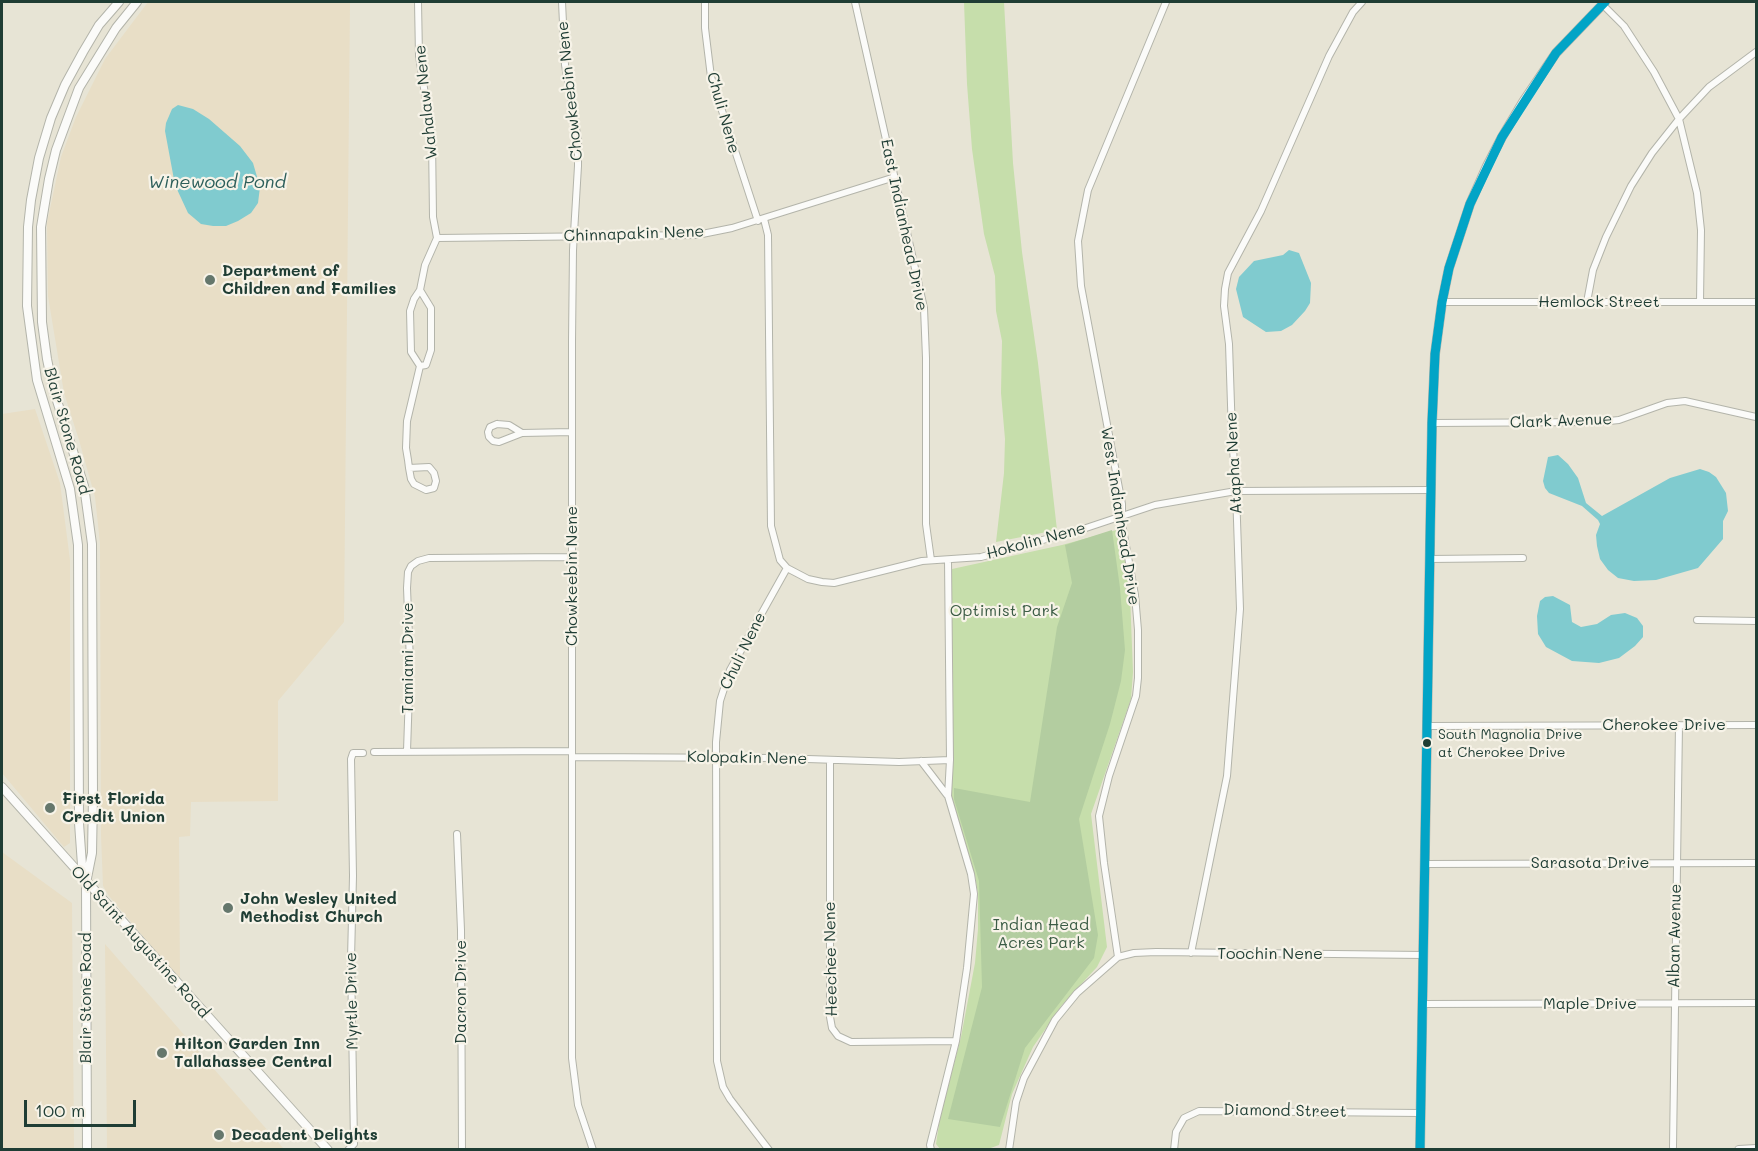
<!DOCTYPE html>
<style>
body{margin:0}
#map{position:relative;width:1758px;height:1151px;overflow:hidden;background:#e7e4d5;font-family:Mali,sans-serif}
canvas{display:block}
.frame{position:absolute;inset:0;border:3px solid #1f3d34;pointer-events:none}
.scale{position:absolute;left:24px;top:1100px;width:112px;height:27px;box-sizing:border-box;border:3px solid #1f3d34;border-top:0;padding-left:8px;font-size:18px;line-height:21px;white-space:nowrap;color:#1f3d34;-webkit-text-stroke:4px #f7f3e8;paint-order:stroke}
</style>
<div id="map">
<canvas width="1758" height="1151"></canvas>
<div class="frame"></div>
<div class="scale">100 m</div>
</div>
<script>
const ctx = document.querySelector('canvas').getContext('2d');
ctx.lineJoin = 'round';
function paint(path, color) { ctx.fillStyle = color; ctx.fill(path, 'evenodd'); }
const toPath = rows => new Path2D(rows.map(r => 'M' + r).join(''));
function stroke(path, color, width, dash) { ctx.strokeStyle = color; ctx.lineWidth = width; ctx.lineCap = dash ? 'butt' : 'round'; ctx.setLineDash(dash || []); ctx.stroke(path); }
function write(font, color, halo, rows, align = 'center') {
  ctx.font = font + ' Mali,sans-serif'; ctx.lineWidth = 4.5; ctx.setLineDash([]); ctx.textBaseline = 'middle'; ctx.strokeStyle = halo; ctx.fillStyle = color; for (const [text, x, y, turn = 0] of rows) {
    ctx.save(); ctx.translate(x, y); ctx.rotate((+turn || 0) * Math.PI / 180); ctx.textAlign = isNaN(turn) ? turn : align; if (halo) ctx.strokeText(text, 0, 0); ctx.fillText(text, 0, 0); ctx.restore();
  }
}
const built = toPath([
 [148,2,350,2,344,622,278,701,278,801,191,802,190,836,179,837,180,980,109,896,103,886,101,835,100,543,95,497,79,440,64,393,48,296,47,223,61,157,76,117,105,59],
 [35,409,60,483,70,560,70,843,64,847,2,773,2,414],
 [2,852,72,903,74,1149,2,1149],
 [105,944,241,1100,284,1149,107,1149]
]);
const green = toPath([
 [964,2,1004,2,1013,163,1022,252,1038,363,1057,530,996,542,1004,473,1005,439,1001,393,1002,341,996,311,995,276,984,234,972,149,967,84],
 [1120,529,1130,595,1133,672,1131,699,1091,814,1107,947,1097,967,1062,1005,1033,1047,1012,1094,999,1145,988,1149,941,1150,936,1144,940,1118,961,1037,975,963,978,929,978,894,975,876,952,800,952,569,1062,545]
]);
const forest = toPath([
 [1112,530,1120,588,1125,650,1121,681,1110,724,1079,819,1098,935,1094,958,1025,1048,1000,1127,948,1119,982,987,979,881,954,799,954,788,1030,802,1057,627,1072,583,1065,545]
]);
const water = toPath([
 [178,105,193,109,209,119,240,146,253,163,260,187,258,203,251,213,238,221,226,226,213,226,201,224,188,213,175,185,165,131,166,123,172,109],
 [1289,250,1299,253,1311,283,1310,303,1305,311,1292,325,1281,331,1266,332,1243,317,1236,289,1239,277,1254,261,1283,255],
 [1558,455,1568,464,1578,478,1586,503,1602,516,1670,478,1700,469,1709,472,1716,477,1726,493,1728,511,1723,521,1723,539,1698,568,1656,580,1634,581,1618,578,1608,570,1600,559,1597,546,1596,535,1600,524,1598,520,1582,506,1549,493,1545,488,1543,481,1548,457],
 [1553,596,1570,605,1572,622,1581,627,1597,624,1611,615,1625,613,1637,618,1643,626,1643,637,1635,646,1619,658,1599,663,1572,661,1546,647,1538,634,1537,616,1540,601,1545,597]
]);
const minor = toPath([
 [418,2,419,56,432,139,433,217,437,238,425,265,420,290,414,299,410,311,411,352,420,366],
 [562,2,565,65,578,140,578,166,573,250,572,341,572,1058,578,1105,593,1150],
 [705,2,705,28,711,77,758,221],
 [855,2,924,308,926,358,926,524,931,560],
 [1602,4,1624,26,1654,72,1679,119,1697,193,1701,230,1700,302],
 [764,219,768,235,771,526,780,560,787,568,808,579,822,582,834,583,922,561,981,557,1086,528,1155,505,1236,491,1431,490],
 [437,238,697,235,732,228,895,177],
 [1442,302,1756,302],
 [1587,302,1593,270,1606,237,1631,186,1652,153,1679,119,1709,87,1756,52],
 [1432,423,1599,422,1619,420,1667,403,1685,401,1756,417],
 [497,424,509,425,522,433,499,442,493,441,489,437,488,432,490,427,497,424],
 [522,433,572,432],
 [409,468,429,467,434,473,436,481,434,488,426,490,414,484,411,479,409,468,408,460,406,448,407,421,420,366,426,365,431,350,431,308,420,290],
 [1430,559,1523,558],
 [1697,620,1756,621],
 [1427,726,1756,725],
 [407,751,410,662,407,588,408,572,411,566,418,561,429,558,572,557],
 [374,752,572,751],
 [572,757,777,758,899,762,950,760],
 [830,760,830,1017,832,1028,838,1036,851,1042,956,1041],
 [921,761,947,795],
 [457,834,461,930,462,1150],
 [1424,864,1756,863],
 [1191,953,1227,776,1240,609,1236,491,1232,435,1229,344,1224,306,1225,289,1228,273,1261,211,1329,56,1353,12,1362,2],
 [1118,957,1104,863,1099,816,1109,776,1136,696,1138,678,1138,630,1135,595,1122,524,1122,504,1081,286,1078,241,1088,190,1166,2],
 [1423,1004,1756,1003],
 [1673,1147,1679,725],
 [348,1150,354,1144,351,959,353,876,351,759,353,753,363,753],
 [769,1150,730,1099,723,1087,717,1061,716,742,720,701,730,670,787,568],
 [931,1150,930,1145,956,1041,967,968,974,894,971,874,948,796,950,760,948,560],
 [1009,1150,1016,1102,1024,1078,1055,1020,1077,993,1118,957,1134,953,1156,952,1423,955],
 [1174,1150,1176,1132,1184,1118,1199,1111,1420,1113]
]);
const tertiary = toPath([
 [2,787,328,1150],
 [1739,1150,1756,1149]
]);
const secondary = toPath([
 [85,879,82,865,79,823,78,545,70,489,37,380,27,306,28,227,31,200,39,158,51,118,65,85,83,52,99,25,119,2],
 [87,1150,86,883,92,853,93,798,92,544,84,486,53,388,47,359,42,322,41,227,49,179,56,150,79,88,116,28,137,2],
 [1420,1150,1432,423,1435,354,1442,302,1449,268,1470,204,1487,166,1502,137,1523,102,1556,53,1605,2]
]);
const bus1 = toPath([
 [1420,1150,1432,423,1435,354,1442,302,1449,268,1470,204,1502,137,1556,53,1605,2]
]);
const markers = [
 [210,280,6,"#65776c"],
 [1427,743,5,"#1f3d34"],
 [50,808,6,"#65776c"],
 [228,908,6,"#65776c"],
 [162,1053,6,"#65776c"],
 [219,1135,6,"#65776c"]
];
const busNames = [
 ["South Magnolia Drive",1438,735],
 ["at Cherokee Drive",1438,753]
];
const streetNames = [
 ["Chowkeebin Nene",570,91,-96],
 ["Wahalaw Nene",426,102,-96],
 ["Chuli Nene",723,113,74],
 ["East Indianhead Drive",904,225,78],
 ["Chinnapakin Nene",634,234,-2],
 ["Hemlock Street",1599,302],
 ["Clark Avenue",1561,421,-2],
 ["Blair Stone Road",67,431,74],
 ["Atapha Nene",1234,463,-93],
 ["West Indianhead Drive",1120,516,81],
 ["Hokolin Nene",1036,541,-15],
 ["Chowkeebin Nene",572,576,-90],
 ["Chuli Nene",743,651,-64],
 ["Tamiami Drive",408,658,-90],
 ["Cherokee Drive",1664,725],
 ["Kolopakin Nene",747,758,1],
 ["Sarasota Drive",1590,863],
 ["Alban Avenue",1675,936,-89],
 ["Old Saint Augustine Road",140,942,48],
 ["Toochin Nene",1270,954],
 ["Heechee Nene",831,959,-91],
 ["Dacron Drive",461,992,-90],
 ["Blair Stone Road",86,998,-90],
 ["Myrtle Drive",352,1001,-91],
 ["Maple Drive",1590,1004],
 ["Diamond Street",1285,1111,1]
];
const poiNames = [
 ["Department of",222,271],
 ["Children and Families",222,289],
 ["First Florida",62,799],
 ["Credit Union",62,817],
 ["John Wesley United",240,899],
 ["Methodist Church",240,917],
 ["Hilton Garden Inn",174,1044],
 ["Tallahassee Central",174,1062],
 ["Decadent Delights",231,1135]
];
const parkNames = [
 ["Optimist Park",1004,611],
 ["Indian Head",1041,925],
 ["Acres Park",1041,943]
];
const waterNames = [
 ["Winewood Pond",217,182]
];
paint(built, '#e8dec6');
paint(green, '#c6deab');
paint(forest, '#b3cda0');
paint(water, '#80cbcf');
stroke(minor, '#b3b4aa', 8);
stroke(tertiary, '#b3b4aa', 10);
stroke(secondary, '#b3b4aa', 10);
stroke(minor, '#fbfbf9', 6);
stroke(tertiary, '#fbfbf9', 8);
stroke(secondary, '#fbfbf9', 8);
stroke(bus1, '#02a4c6', 9);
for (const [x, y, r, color] of markers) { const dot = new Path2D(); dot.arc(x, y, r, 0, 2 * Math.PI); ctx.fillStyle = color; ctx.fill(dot); stroke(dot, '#f7f3e8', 2); }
write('14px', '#1f3d34', '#f7f3e8', busNames, 'left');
write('16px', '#1f3d34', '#f7f3e8', streetNames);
write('bold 16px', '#1f3d34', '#f7f3e8', poiNames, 'left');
write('16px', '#3b5c45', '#f7f3e8', parkNames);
write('italic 18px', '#2c5e5a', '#f7f3e8', waterNames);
</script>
